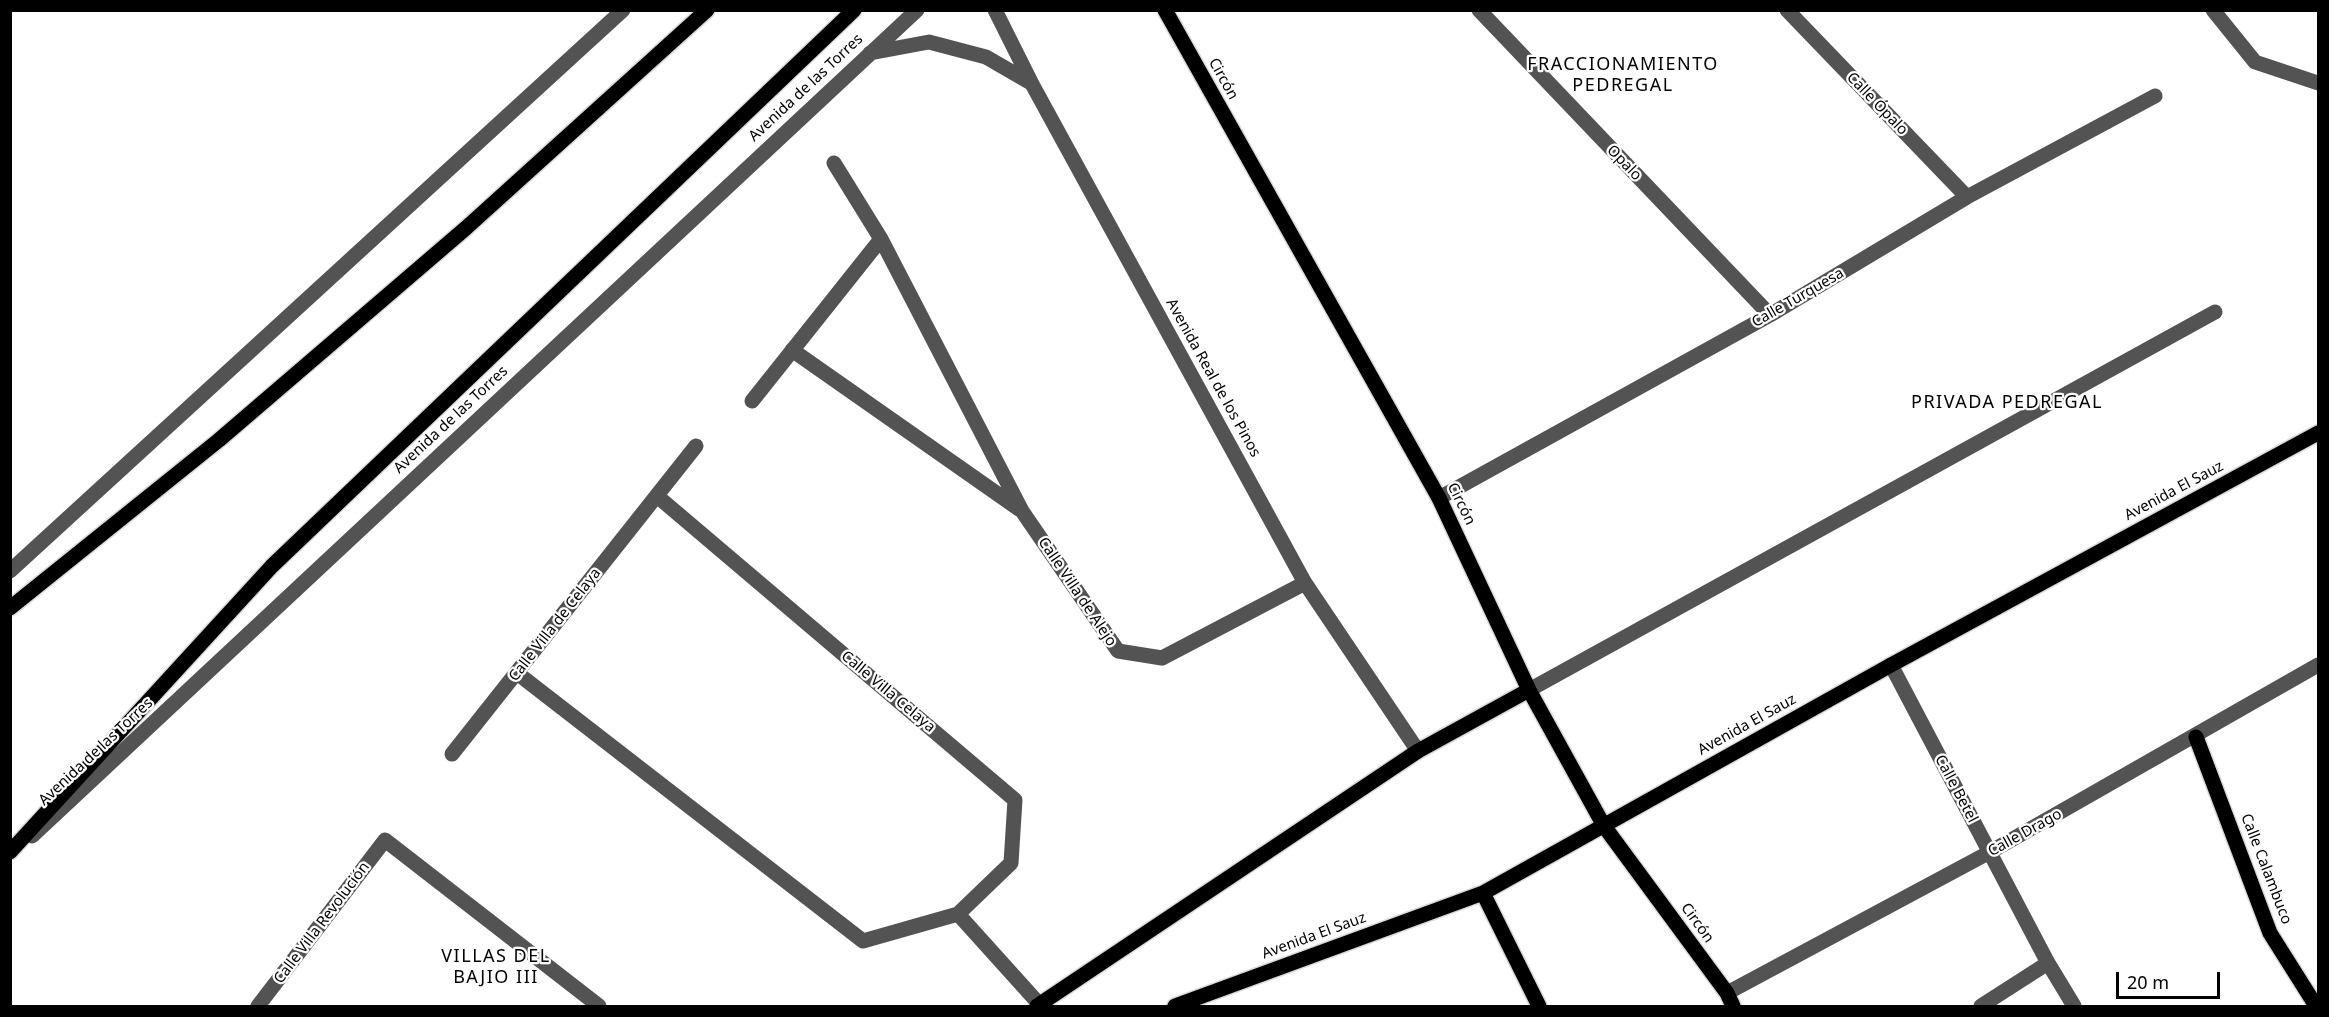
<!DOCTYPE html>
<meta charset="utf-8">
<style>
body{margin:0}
#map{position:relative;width:2329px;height:1017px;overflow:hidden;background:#fff;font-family:"Noto Sans",sans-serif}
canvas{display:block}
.frame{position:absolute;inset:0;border:12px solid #000;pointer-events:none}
.scale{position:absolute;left:2116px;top:972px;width:104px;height:27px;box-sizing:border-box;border:3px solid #000;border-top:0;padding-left:8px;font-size:18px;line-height:21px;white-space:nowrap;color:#000;-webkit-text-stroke:4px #fff;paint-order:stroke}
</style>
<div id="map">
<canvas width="2329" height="1017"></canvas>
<div class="frame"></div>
<div class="scale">20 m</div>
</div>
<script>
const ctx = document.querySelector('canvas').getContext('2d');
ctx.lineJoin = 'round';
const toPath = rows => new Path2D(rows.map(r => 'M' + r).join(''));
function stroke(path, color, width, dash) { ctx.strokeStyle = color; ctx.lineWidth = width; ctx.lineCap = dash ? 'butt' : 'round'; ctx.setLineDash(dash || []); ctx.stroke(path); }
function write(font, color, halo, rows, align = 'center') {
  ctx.font = font + ' "Noto Sans",sans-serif'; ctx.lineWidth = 4.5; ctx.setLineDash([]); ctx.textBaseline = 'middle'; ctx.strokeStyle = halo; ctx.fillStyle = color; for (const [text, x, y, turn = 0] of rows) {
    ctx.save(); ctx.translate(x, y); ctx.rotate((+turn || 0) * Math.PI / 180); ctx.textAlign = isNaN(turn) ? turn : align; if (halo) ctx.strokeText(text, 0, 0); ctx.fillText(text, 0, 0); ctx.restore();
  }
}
const minor = toPath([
 [995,10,1032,84,1305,583,1418,751],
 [1479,10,1770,315],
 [1787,10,1967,197],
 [2213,10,2255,62,2318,83],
 [870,53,929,42,986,57,1031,83],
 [834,163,881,239,1022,511,1118,651,1162,658,1305,583],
 [792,350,1019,509],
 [752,401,881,239],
 [1439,498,1770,315,1967,197,2155,96],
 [10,571,623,10],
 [1891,665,2048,963,2074,1006],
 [517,673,863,941,958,914,1011,863,1015,800,657,496],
 [1529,690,2215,312],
 [452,754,696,446],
 [32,836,917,10],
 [958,914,1040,1005],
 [1727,993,1990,852,2318,665],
 [258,1006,385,840,599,1006],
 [1981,1006,2048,963]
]);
const major = toPath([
 [1165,10,1439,498,1529,690,1604,826,1727,993,1733,1006],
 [10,608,219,440,466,228,707,10],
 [2196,737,2270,933,2316,1006],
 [10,852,272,566,854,10],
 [1483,893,1539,1006],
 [1037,1006,1418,751,1529,690],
 [1175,1006,1483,893,1891,665,2318,433]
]);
const streetNames = [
 ["Circón",1223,79,61],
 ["Avenida de las Torres",806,88,-43],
 ["Calle Ópalo",1877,104,46],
 ["Opalo",1624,163,46],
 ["Calle Turquesa",1798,298,-30],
 ["Avenida Real de los Pinos",1213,378,61],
 ["Avenida de las Torres",451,420,-43],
 ["Avenida El Sauz",2174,491,-28],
 ["Circón",1461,504,64],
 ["Calle Villa de Alejo",1077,592,56],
 ["Calle Villa de Celaya",555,625,-52],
 ["Calle Villa Celaya",888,692,40],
 ["Avenida El Sauz",1747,725,-29],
 ["Avenida de las Torres",96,752,-43],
 ["Calle Betel",1956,789,62],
 ["Calle Drago",2025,833,-29],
 ["Calle Calambuco",2266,869,69],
 ["Calle Villa Revolución",322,923,-53],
 ["Circón",1697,923,54],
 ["Avenida El Sauz",1314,936,-20]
];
const quarterNames = [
 ["FRACCIONAMIENTO",1623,65],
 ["PEDREGAL",1623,86],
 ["PRIVADA PEDREGAL",2007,403],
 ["VILLAS DEL",496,957],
 ["BAJIO III",496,978]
];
stroke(major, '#dbdbdb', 18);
stroke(minor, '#535353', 15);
stroke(major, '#000', 15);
write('15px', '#000', '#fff', streetNames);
ctx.letterSpacing = '1.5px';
write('18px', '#000', '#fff', quarterNames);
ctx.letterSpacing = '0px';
</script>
